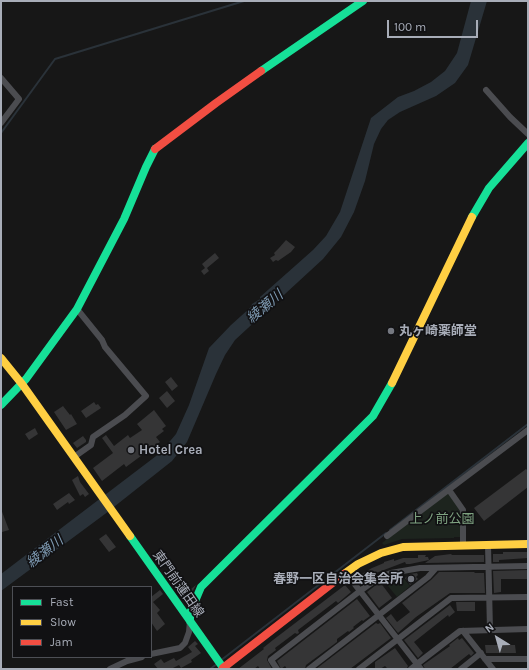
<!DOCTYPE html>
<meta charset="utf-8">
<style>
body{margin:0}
#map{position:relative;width:529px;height:670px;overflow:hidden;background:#171717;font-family:Karla,sans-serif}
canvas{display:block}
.frame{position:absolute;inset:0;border:2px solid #a8adb8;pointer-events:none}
.legend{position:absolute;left:12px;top:586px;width:140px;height:72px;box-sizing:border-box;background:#111113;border:1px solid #4d4f55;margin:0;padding:5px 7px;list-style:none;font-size:12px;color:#a8adb8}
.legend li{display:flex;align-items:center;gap:8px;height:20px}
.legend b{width:20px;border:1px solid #4d4f55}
.north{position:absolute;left:477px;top:618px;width:40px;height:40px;-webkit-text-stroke:3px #111113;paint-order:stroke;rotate:323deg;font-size:11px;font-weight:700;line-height:16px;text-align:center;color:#a8adb8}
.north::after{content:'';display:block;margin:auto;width:14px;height:18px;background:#a8adb8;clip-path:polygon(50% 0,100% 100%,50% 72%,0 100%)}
.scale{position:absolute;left:387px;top:20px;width:91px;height:18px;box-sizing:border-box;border:2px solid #a8adb8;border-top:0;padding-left:5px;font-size:12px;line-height:14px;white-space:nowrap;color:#a8adb8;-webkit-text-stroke:3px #111113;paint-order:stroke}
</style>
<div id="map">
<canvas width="529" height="670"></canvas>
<div class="frame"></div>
<ul class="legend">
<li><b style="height:5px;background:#16e098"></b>Fast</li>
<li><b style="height:5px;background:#ffcf43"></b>Slow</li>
<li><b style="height:5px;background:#f24e42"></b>Jam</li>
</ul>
<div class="north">N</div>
<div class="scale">100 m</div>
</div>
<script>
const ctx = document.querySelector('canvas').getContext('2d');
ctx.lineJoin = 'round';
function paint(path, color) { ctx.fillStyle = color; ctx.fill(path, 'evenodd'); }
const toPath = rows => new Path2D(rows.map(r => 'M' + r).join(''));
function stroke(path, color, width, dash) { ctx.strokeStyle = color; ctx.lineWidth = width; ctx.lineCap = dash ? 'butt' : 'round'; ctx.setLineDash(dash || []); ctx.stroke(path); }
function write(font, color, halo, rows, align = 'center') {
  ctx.font = font + ' Karla,"Noto Sans JP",sans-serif'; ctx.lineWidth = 3.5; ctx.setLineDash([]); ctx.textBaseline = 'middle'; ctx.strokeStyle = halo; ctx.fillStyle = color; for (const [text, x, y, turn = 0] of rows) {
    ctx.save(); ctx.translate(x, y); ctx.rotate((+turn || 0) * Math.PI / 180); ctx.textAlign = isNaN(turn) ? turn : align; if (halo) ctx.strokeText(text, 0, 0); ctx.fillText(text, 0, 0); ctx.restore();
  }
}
const green = toPath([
 [445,494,449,494,460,509,460,537,454,537,454,538,402,539,384,545,382,543],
 [400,574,410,586,397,597,383,580,391,576]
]);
const water = toPath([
 [471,1,487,1,468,65,455,83,436,96,400,112,388,120,381,129,374,144,365,181,354,212,341,237,323,259,235,340,225,355,216,374,187,442,172,461,105,514,1,591,1,574,160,453,176,434,189,405,209,348,231,325,251,307,252,304,260,299,260,297,313,250,326,236,340,212,371,118,398,97,414,91,431,82,445,71,457,53]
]);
const stream = toPath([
 [1,133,55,59,244,1],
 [390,530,528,424],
 [220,661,386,533],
 [210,669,217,664]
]);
const building = toPath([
 [286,240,295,247,291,252,278,261,276,260,273,262,270,258,275,255,274,253,279,248],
 [215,253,219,258,207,268,209,271,204,275,201,271,205,268,202,264],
 [171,377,178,386,172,391,165,382],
 [167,391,175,401,167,408,159,398],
 [94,402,96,405,98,404,101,408,86,418,81,411],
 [63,406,70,415,71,414,77,424,66,430,54,412],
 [154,410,166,426,162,429,164,431,156,437,160,442,126,467,124,464,102,481,93,468,113,453,102,438,106,435,114,446,128,435,130,438,142,430,137,424],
 [35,428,38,434,29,440,25,434],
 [83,436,86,440,86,442,77,448,73,443],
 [526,469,528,471,528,487,484,521,474,508],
 [78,476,80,482,89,494,85,497,83,494,80,496,72,480],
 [69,493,75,500,69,504,68,502,57,510,53,504],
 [1,509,9,530,2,532,1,530],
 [106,534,116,547,109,552,99,539],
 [503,552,528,552,528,558,499,560,499,562,493,562,493,554,503,554],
 [451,554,452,555,484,555,484,562,425,563,435,556],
 [418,555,426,555,425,557,428,557,429,560,410,564,406,564,405,562,376,573,359,583,355,578,372,568,384,563,384,562,394,559,394,561,403,558,418,558],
 [528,570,528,579,501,579,501,592,494,593,493,571],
 [439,572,474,572,475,573,484,573,485,593,450,593,416,617,398,633,386,618,391,614,397,622,410,612,402,603,431,580],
 [417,573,418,575,416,577,418,579,410,585,405,578,410,574],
 [380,582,392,598,379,608,367,592],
 [196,585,188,600,185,602,178,592,182,588,186,593],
 [345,585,351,592,338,603,336,601,298,630,299,633,297,634,295,633,275,648,276,650,268,656,267,660,272,669,260,669,258,666,254,669,238,669,264,649,263,648,273,640],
 [160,590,163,594,153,602,160,610,157,613,165,624,157,631,151,622,151,597],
 [357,599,370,616,363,621,362,620,353,627,354,628,349,632,348,631,337,639,337,642,306,665,305,669,287,669,285,666,281,669,277,661],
 [456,602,475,602,475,611,457,611],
 [450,605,455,612,449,617,448,615,414,642,423,653,418,658,404,640],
 [376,623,378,624,380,623,391,638,350,669,316,669],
 [458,638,459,640,462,638,474,653,471,656,469,654,450,669,425,669,423,665,450,646,449,645],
 [195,641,198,644,195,646,201,653,191,660,192,662,181,668,179,665,171,669,158,669,154,664,161,659,164,663,174,658,176,661,192,652,188,647],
 [485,645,515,645,516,653,486,653],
 [395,648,408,666,407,668,405,669,388,669,385,666,380,669,375,669,375,662]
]);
const street = toPath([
 [1,78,19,99,1,123],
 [486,90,510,117,528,134],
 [74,457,91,445,93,437,125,415,146,396,105,347,102,340,77,309],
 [449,490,463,510,463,545],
 [387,536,528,430],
 [488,545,490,630],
 [346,573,417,664,411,669],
 [463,631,493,669],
 [151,654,180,648,185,643,189,632,190,621],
 [485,659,528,659],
 [110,669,127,661,142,657],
 [277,669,271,660,360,591,378,578,391,573,420,568,528,566],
 [309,669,428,577,436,568],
 [359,669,451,598,528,597],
 [421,669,417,664,460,631,528,629],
 [461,669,481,653]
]);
const fast = toPath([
 [261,71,363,1],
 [472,217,489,188,528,143],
 [1,405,26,379,77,309,124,219,146,167,155,149],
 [130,536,224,669],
 [190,621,190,613,201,587,373,416,392,383]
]);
const slow = toPath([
 [1,358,22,384,130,536],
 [392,383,472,217],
 [344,574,358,564,381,553,403,547,528,544]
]);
const jam = toPath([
 [155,149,216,103,261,71],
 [223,668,344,574]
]);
const markers = [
 [391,331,4,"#757880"],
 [131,450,4,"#757880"],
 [411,579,4,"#757880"]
];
const poiNames = [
 ["丸ヶ崎薬師堂",399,331],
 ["Hotel Crea",139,450],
 ["春野一区自治会集会所",403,579,"right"]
];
const parkNames = [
 ["上ノ前公園",442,519]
];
const streetNames = [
 ["東門前蓮田線",178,584,55]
];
const waterNames = [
 ["綾瀬川",265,307,-40],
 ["綾瀬川",45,552,-38]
];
paint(green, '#1d241e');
paint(water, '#2a3239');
stroke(stream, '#2a3239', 2);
paint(building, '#353536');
stroke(street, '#4b4c50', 6);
stroke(fast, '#16e098', 8);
stroke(slow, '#ffcf43', 8);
stroke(jam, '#f24e42', 8);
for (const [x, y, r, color] of markers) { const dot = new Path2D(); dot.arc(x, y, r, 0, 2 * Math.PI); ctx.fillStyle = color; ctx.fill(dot); stroke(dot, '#111113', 1.5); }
write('bold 13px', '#a8adb8', '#111113', poiNames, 'left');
write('13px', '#7fa381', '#111113', parkNames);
write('13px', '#a8adb8', '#111113', streetNames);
write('italic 14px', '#7f9bb3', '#111113', waterNames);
</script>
